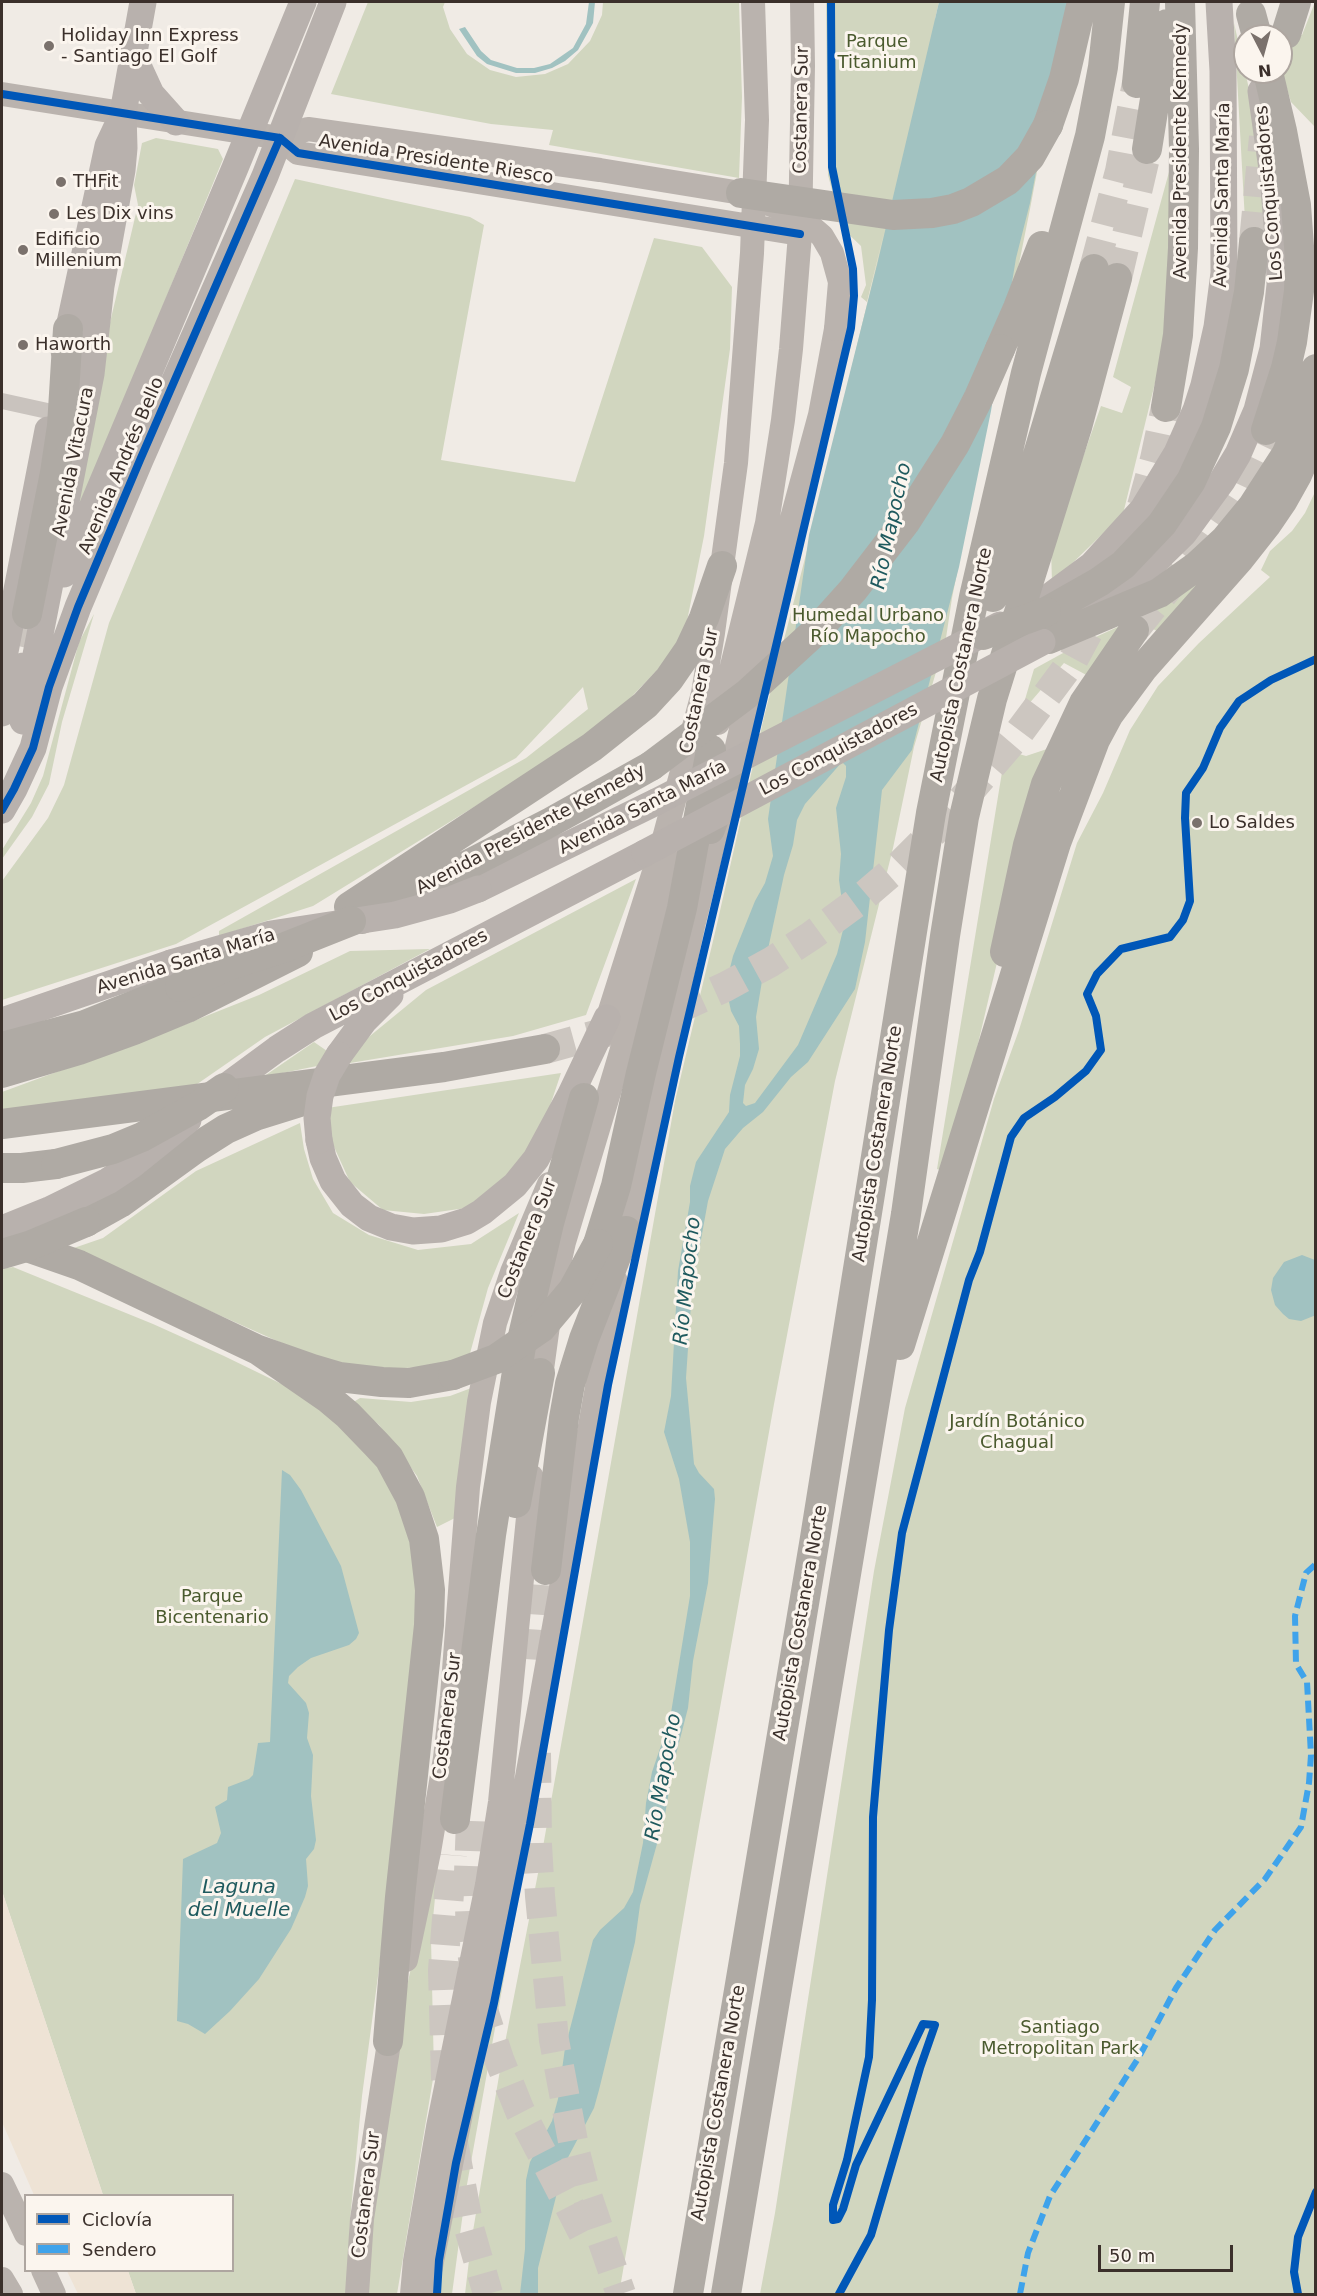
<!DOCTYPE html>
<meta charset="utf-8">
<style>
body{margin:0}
#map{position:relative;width:1317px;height:2296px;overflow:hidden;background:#f0ebe5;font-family:"DejaVu Sans",sans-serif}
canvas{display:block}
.frame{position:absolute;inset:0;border:3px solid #3b302b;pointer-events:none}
.legend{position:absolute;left:24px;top:2194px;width:210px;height:78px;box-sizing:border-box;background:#fbf5ee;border:2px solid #aea6a0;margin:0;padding:8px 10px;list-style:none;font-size:18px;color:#3b302b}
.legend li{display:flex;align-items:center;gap:12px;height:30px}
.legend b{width:30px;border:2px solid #aea6a0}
.north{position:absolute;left:1233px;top:24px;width:60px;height:60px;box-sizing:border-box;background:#fbf5ee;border:2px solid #aea6a0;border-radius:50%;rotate:174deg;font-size:16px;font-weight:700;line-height:24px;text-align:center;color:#3b302b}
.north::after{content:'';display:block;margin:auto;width:21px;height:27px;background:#7a716c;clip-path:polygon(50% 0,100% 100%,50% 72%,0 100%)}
.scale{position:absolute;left:1098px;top:2245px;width:135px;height:27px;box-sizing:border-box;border:3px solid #3b302b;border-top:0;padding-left:8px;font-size:18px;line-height:21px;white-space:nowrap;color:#3b302b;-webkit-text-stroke:4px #fbf5ee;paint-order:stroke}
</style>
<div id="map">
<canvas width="1317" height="2296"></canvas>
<div class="frame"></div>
<ul class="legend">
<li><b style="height:8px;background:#0057b8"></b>Ciclovía</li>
<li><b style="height:8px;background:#3fa3eb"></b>Sendero</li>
</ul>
<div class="north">N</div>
<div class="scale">50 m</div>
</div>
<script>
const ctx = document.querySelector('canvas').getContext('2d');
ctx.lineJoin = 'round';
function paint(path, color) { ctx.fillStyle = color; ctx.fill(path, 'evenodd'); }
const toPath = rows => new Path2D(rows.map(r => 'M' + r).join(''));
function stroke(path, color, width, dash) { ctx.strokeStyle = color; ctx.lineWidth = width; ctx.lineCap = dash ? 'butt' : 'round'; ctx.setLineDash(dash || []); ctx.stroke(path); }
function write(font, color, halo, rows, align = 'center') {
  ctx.font = font + ' "DejaVu Sans",sans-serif'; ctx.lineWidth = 6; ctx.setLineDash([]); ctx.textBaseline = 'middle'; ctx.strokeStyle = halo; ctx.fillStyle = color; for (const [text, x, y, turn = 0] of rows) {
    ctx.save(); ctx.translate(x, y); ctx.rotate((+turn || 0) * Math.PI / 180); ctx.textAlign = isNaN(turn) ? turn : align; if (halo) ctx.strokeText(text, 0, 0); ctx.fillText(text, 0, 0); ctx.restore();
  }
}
const green = toPath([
 [368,2,445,2,443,7,450,29,467,54,490,70,516,77,545,74,568,64,590,41,602,15,603,2,739,2,742,97,739,178,549,145,553,130,491,124,331,94],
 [826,2,939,2,935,19,1069,2,1030,209,952,598,946,638,914,747,893,848,835,1081,774,1404,699,1826,619,2294,465,2294,471,2243,502,2058,541,1858,675,1101,717,924,764,717,820,500,885,229,867,302,861,297,866,285,861,246,842,228,828,175],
 [1315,2,1316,110,1314,126,1291,102,1281,69,1281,36,1272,28,1302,35],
 [1234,23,1257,124,1270,240,1246,239],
 [156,138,218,149,223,159,67,540,87,419,138,205,134,185,142,143],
 [1172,161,1165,342,1123,514,1052,583,1051,547,1101,406,1122,413,1131,387,1113,377],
 [295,179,470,217,484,225,441,460,575,482,654,238,702,247,732,287,730,349,704,536,687,621,676,646,661,666,617,712,578,741,487,799,313,906,219,936,219,931,526,758,588,709,583,687,516,758,176,944,2,1000,2,881,48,818,64,785,109,623],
 [1315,492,1315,2294,760,2294,775,2213,874,1571,905,1408,994,1099,1019,1030,1077,843,1103,793,1130,730,1158,686,1199,643,1270,577,1261,570,1270,551,1292,531,1305,513],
 [1205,578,1161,633,1143,624,1092,678,1064,663,1021,713,1034,669,1074,647,1159,608],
 [94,614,62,722,49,784,32,817,2,859,2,850,31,803,43,776,79,642],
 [1047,749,966,1095,943,1171,937,1169,1003,766,1012,752,1026,756],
 [636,879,586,1015,513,1036,344,1064,348,1054,426,990],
 [430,949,265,1037,190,1089,2,1118,2,1092,176,1028,259,995,350,951],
 [314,1042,327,1051,317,1066,263,1077],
 [561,1073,539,1139,509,1180,466,1208,424,1214,383,1210,350,1182,330,1138,327,1108],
 [300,1123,304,1149,313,1179,333,1213,369,1235,418,1250,471,1244,519,1213,488,1288,469,1357,446,1366,384,1369,322,1361,71,1249,103,1238,196,1171],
 [13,1267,153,1324,224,1356,294,1390,333,1415,385,1467,415,1531,418,1676,362,2096,350,2220,348,2294,136,2294,128,2271,232,2270,232,2196,103,2195,2,1891,2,1776,3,1775,2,1771,2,1269],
 [474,1387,461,1515,437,1527,417,1476,379,1425,352,1403,360,1398,411,1402,450,1396],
 [547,1738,466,2190,452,2294,418,2294,526,1752],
 [442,1826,431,1939,434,2073,397,2294,368,2294,368,2249,395,2041]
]);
const plaza = toPath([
 [2,1891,103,2195,34,2195,2,2122],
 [67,2271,128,2271,136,2294,78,2294]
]);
const water = toPath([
 [589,2,595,2,593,23,578,50,565,61,552,68,535,73,516,73,487,64,477,56,459,29,465,27,481,51,491,60,517,68,534,68,550,64,573,48,586,24],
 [939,2,1069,2,1030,203,1016,258,991,411,959,567,912,750,882,790,865,942,855,989,808,1062,791,1077,763,1112,743,1128,725,1149,708,1201,692,1289,686,1378,694,1464,699,1473,714,1489,715,1499,708,1583,693,1661,688,1708,673,1766,665,1815,640,1905,635,1942,599,2090,594,2108,564,2165,538,2268,538,2294,520,2294,525,2249,526,2180,530,2162,552,2121,558,2099,565,2048,593,1940,600,1930,624,1908,633,1892,643,1843,646,1803,652,1772,670,1719,690,1596,690,1542,679,1479,664,1432,671,1396,678,1271,690,1202,690,1186,696,1162,729,1112,730,1095,740,1056,740,1044,739,1026,731,1011,728,997,728,976,733,956,755,901,765,883,773,856,768,819,809,535,877,265],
 [842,762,846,766,846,777,836,808,841,854,839,880,845,922,837,954,798,1045,755,1103,746,1106,743,1103,745,1085,753,1069,759,1049,756,1017,765,963,784,875,793,845,797,820,805,804],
 [1302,1255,1315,1260,1316,1315,1301,1321,1289,1319,1283,1314,1275,1305,1271,1290,1273,1278,1284,1262],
 [282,1470,290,1475,301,1490,341,1566,359,1633,356,1639,349,1645,311,1658,298,1667,289,1676,288,1683,306,1703,309,1713,307,1738,313,1755,311,1796,316,1840,314,1849,306,1859,308,1886,305,1897,291,1929,259,1979,230,2011,205,2034,188,2024,177,2021,183,1859,217,1843,221,1833,215,1807,227,1800,228,1787,249,1779,253,1775,258,1743,270,1742]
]);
const highwayTunnel = toPath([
 [1254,242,1264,137],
 [1094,269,1120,171,1137,83],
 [1117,278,1147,149],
 [1142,506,1155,459,1166,407],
 [1134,630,1191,559,1218,520,1237,491,1266,430],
 [9,690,27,614],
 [545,1049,625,1027,677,1009,725,987,771,962,811,936,857,902,900,865,944,821,1015,738,1073,660,1102,606],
 [540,1660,546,1570],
 [536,1753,537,1845,540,1896,554,2040,575,2152,584,2187,621,2294],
 [471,1821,469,1873,471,1940,475,1976,483,2010,499,2059,520,2111,588,2242],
 [446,2080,443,1970,452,1855],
 [453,2142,469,2228,488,2294]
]);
const street = toPath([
 [2,401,52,412]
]);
const secondary = toPath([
 [2,94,280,138,308,129,600,170,741,193],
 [280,138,298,153,800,234],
 [718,723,767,523,783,420,791,349,800,234,803,66,802,2],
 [730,776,781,559,820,415,836,329],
 [602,1036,660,853,703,693,713,633,736,463,752,253,757,120,753,2],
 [623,1247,694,922,721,813],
 [539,1391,552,1296,564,1242,678,863],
 [406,1960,429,1852,445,1758,452,1696,468,1487,479,1402,495,1323,512,1272,549,1184],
 [2,2184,26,2234],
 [43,2270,54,2294],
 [2,2279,11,2294],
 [428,2282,527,1777,616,1281],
 [357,2294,362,2219,392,2023],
 [412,2294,415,2261,438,2127,487,1885,500,1802,532,1477]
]);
const primary = toPath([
 [133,55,151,94,176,122],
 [64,351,108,146,116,129],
 [64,574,235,168,303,2],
 [1046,599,1092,565,1143,509,1177,453,1196,410,1204,385,1217,327,1224,273,1223,71,1219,2],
 [1090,615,1135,581,1184,533,1222,481,1238,454,1257,410,1273,349,1280,285,1279,248,1273,176,1261,91],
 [2,667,48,430],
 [2,713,23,666],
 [23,721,91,374,101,286,122,170,124,148,123,113,143,2],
 [2,810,14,789,33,748,49,687,78,607,140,460,265,176,333,2],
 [478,889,656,802],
 [2,1021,171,963],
 [339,1055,364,1021,390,995],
 [224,1088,277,1049,313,1026,645,853],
 [319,1140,323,1158,333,1181,352,1205,369,1218,391,1227,413,1231,441,1229,467,1221,482,1212,515,1185,536,1159,570,1096,607,1018]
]);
const highway = toPath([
 [1251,14,1257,36],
 [1286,34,1296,2],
 [1137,83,1145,2],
 [1048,125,1064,79,1082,2],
 [1147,149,1167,24],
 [1000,349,1018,308,1042,246],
 [1166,407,1178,335,1183,248,1184,149,1180,2],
 [1266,430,1286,368,1292,342,1299,291,1300,260,1296,205,1282,131,1268,72],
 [993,597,1033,471,1094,269],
 [1046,612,1099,582,1123,565,1162,524,1191,481,1216,427,1234,369,1249,292,1254,242],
 [27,614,55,473,62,426,68,329],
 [1049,639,1159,593,1197,566,1225,540,1253,506,1286,455,1297,430,1316,369],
 [710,829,730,776],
 [349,907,592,747,645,705,669,679,689,650,704,618,722,566],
 [362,919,551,822,651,766],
 [1005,952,1028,845,1046,784,1084,703,1134,630],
 [2,1047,85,1025,180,987],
 [2,1073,79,1050,134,1030,187,1008,298,952],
 [2,1124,444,1067,545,1049],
 [2,1168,22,1168,56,1164],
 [86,1222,120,1203,196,1148,226,1129,255,1116,316,1097],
 [10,1241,79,1265,258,1350,312,1369,339,1377,382,1382,409,1383,453,1375],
 [598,1244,616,1186,641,1073,682,908,711,750],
 [900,1345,1056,843,1095,740,1109,714,1143,668,1240,558,1266,525,1283,500,1297,475,1316,430],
 [258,1350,329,1399,348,1415,376,1444,389,1458,410,1497,424,1539,430,1590,429,1625,400,1897,388,2041],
 [516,1503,540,1373],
 [546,1570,564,1418,570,1384,584,1339,626,1231],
 [455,1819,491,1535,522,1340,549,1223,584,1098],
 [688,2294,814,1544,931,813,974,597,1026,373,1090,136,1103,67,1110,2],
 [726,2294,906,1214,945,936,964,817,992,699,1077,427,1117,278]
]);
const secondaryBridge = toPath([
 [769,204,793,214,808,224,822,236,832,253,840,282,836,329]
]);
const primaryBridge = toPath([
 [656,802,1000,625],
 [645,853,1042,642],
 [171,963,271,934,395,915,450,900,478,889],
 [319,1140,317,1118,320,1096,327,1075,339,1055],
 [2,1229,49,1210,108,1181,132,1165,188,1120]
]);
const highwayBridge = toPath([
 [741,193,893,215,932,213,953,209,971,202,1008,180,1030,157,1048,125],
 [983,635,1046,612],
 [651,766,747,694,817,630,853,590,906,521,955,444,979,397,1000,349],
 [180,987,230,965,283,948,351,921],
 [56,1164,113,1149,142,1137,198,1106,224,1088],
 [2,1254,29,1246,86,1222],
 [453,1375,496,1359,541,1328,573,1290,598,1244]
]);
const quiet = toPath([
 [1020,2294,1028,2253,1050,2196,1139,2057,1176,1988,1215,1930,1265,1879,1301,1827,1309,1783,1311,1755,1307,1682,1296,1664,1295,1616,1306,1573,1316,1564]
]);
const cycleway = toPath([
 [2,94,280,138,298,153,800,234],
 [2,810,14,789,33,748,49,687,78,607,140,460,280,138],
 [437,2294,439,2260,456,2163,494,2003,530,1824,608,1385,679,1057,851,328,854,296,853,269,832,167,831,2],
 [839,2294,871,2235,920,2068,935,2025,923,2024,856,2165,843,2209,838,2219,833,2220,833,2205,847,2160,869,2057,872,2000,873,1817,889,1630,902,1533,969,1280,980,1252,1011,1137,1024,1118,1055,1097,1086,1071,1101,1050,1096,1016,1087,994,1097,974,1121,949,1170,937,1183,920,1190,901,1185,818,1186,793,1203,768,1220,728,1239,701,1271,680,1316,659],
 [1298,2294,1294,2272,1298,2237,1316,2192]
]);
const markers = [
 [49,46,6,"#7a716c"],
 [61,182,6,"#7a716c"],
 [54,214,6,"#7a716c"],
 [23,250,6,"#7a716c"],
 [23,345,6,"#7a716c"],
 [1197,823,6,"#7a716c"]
];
const poiNames = [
 ["Holiday Inn Express",61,36],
 ["- Santiago El Golf",61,57],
 ["THFit",73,182],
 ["Les Dix vins",66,214],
 ["Edificio",35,240],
 ["Millenium",35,261],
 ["Haworth",35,345],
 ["Lo Saldes",1209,823]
];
const parkNames = [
 ["Parque",877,42],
 ["Titanium",877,63],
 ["Humedal Urbano",868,616],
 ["Río Mapocho",868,637],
 ["Jardín Botánico",1017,1422],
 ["Chagual",1017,1443],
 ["Parque",212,1597],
 ["Bicentenario",212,1618],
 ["Santiago",1060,2028],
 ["Metropolitan Park",1060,2049]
];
const streetNames = [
 ["Costanera Sur",802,110,-89],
 ["Avenida Presidente Kennedy",1181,151,-90],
 ["Avenida Presidente Riesco",436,160,9],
 ["Los Conquistadores",1270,193,-95],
 ["Avenida Santa María",1223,195,-89],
 ["Avenida Vitacura",74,462,-79],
 ["Avenida Andrés Bello",122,466,-67],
 ["Autopista Costanera Norte",962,665,-78],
 ["Costanera Sur",700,691,-78],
 ["Los Conquistadores",839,750,-28],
 ["Avenida Santa María",643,808,-27],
 ["Avenida Presidente Kennedy",531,830,-28],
 ["Avenida Santa María",186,962,-17],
 ["Los Conquistadores",409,976,-28],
 ["Autopista Costanera Norte",878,1144,-81],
 ["Costanera Sur",528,1239,-68],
 ["Autopista Costanera Norte",801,1623,-80],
 ["Costanera Sur",448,1716,-83],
 ["Autopista Costanera Norte",719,2103,-80],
 ["Costanera Sur",367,2195,-83]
];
const waterNames = [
 ["Río Mapocho",892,526,-78],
 ["Río Mapocho",688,1281,-84],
 ["Río Mapocho",664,1777,-80],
 ["Laguna",239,1888],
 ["del Muelle",239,1911]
];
paint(green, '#d1d6bf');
paint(plaza, '#eee3d5');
paint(water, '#a1c2c1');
stroke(highwayTunnel, '#ccc6c0', 30, [30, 15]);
stroke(street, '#c9c3be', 16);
stroke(secondary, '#bab3ae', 24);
stroke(primary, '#b8b1ad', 27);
stroke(highway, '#afaaa4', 30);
stroke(secondaryBridge, '#bab3ae', 24);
stroke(primaryBridge, '#b8b1ad', 27);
stroke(highwayBridge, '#afaaa4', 30);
stroke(quiet, '#3fa3eb', 6, [12, 6]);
stroke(cycleway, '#0057b8', 8);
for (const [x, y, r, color] of markers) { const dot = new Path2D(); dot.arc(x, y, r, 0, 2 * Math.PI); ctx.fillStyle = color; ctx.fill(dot); stroke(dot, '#fbf5ee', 2); }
write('18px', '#3b302b', '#fbf5ee', poiNames, 'left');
write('18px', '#4a5a2e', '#fbf5ee', parkNames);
write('18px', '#3b302b', '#fbf5ee', streetNames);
write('italic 20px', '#1f5a5e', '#fbf5ee', waterNames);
</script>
